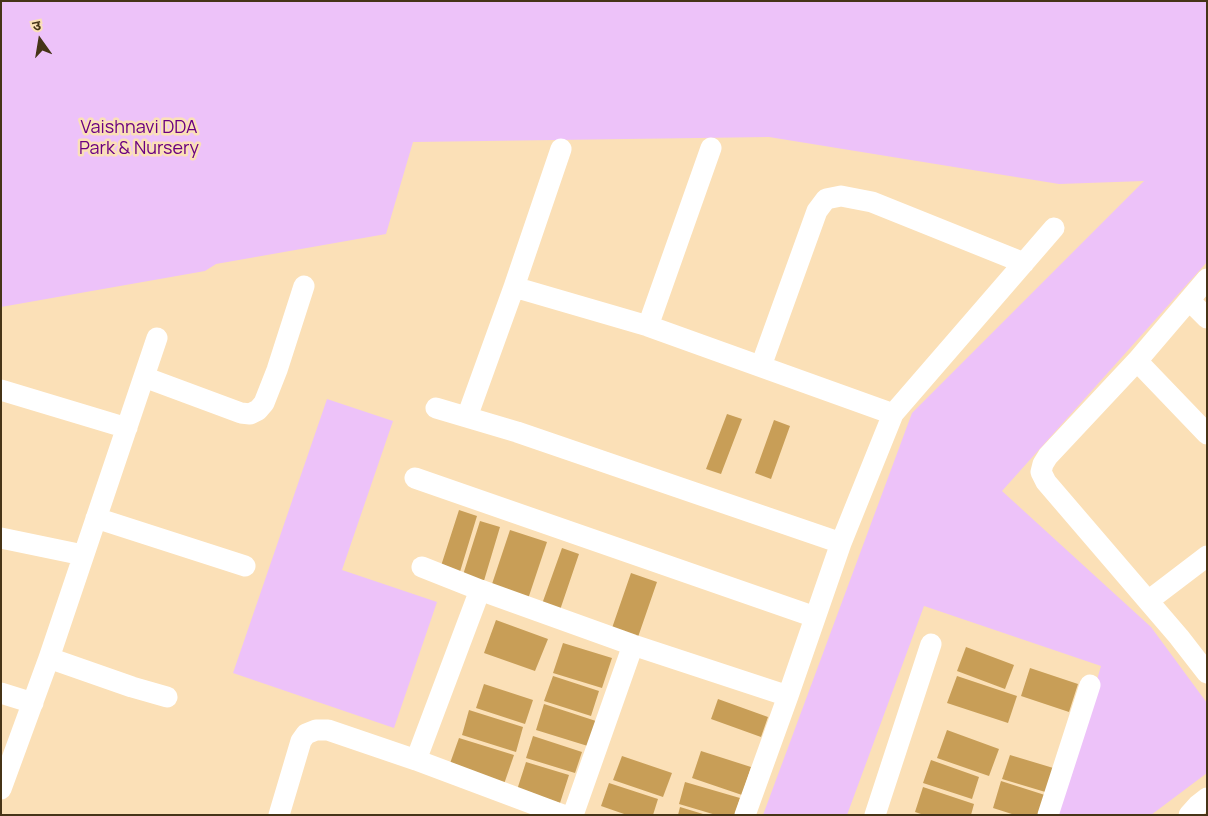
<!DOCTYPE html>
<meta charset="utf-8">
<style>
body{margin:0}
#map{position:relative;width:1208px;height:816px;overflow:hidden;background:#fbe0b7;font-family:Manrope,"Noto Sans Devanagari",sans-serif}
canvas{display:block}
.frame{position:absolute;inset:0;border:2px solid #463417;pointer-events:none}
.north{position:absolute;left:15px;top:15px;width:50px;height:50px;-webkit-text-stroke:4px #fbe0b7;paint-order:stroke;rotate:347deg;font-size:14px;font-weight:700;line-height:20px;text-align:center;color:#463417}
.north::after{content:'';display:block;margin:auto;width:18px;height:22px;background:#463417;clip-path:polygon(50% 0,100% 100%,50% 72%,0 100%)}
</style>
<div id="map">
<canvas width="1208" height="816"></canvas>
<div class="frame"></div>
<div class="north">उ</div>
</div>
<script>
const ctx = document.querySelector('canvas').getContext('2d');
ctx.lineJoin = 'round';
function paint(path, color) { ctx.fillStyle = color; ctx.fill(path, 'evenodd'); }
const toPath = rows => new Path2D(rows.map(r => 'M' + r).join(''));
function stroke(path, color, width, dash) { ctx.strokeStyle = color; ctx.lineWidth = width; ctx.lineCap = dash ? 'butt' : 'round'; ctx.setLineDash(dash || []); ctx.stroke(path); }
function write(font, color, halo, rows, align = 'center') {
  ctx.font = font + ' Manrope,sans-serif'; ctx.lineWidth = 5; ctx.setLineDash([]); ctx.textBaseline = 'middle'; ctx.strokeStyle = halo; ctx.fillStyle = color; for (const [text, x, y, turn = 0] of rows) {
    ctx.save(); ctx.translate(x, y); ctx.rotate((+turn || 0) * Math.PI / 180); ctx.textAlign = isNaN(turn) ? turn : align; if (halo) ctx.strokeText(text, 0, 0); ctx.fillText(text, 0, 0); ctx.restore();
  }
}
const green = toPath([
 [1,1,1207,1,1207,262,1002,491,1151,627,1207,703,1207,773,1151,815,1057,815,1101,666,924,606,847,815,763,815,912,413,1144,181,1059,184,769,137,413,142,386,234,216,264,205,271,1,307],
 [327,399,393,421,342,570,437,602,394,728,233,673]
]);
const building = toPath([
 [727,414,742,419,721,474,706,469],
 [774,420,790,426,771,479,755,473],
 [459,510,477,516,459,575,440,569],
 [480,521,500,527,483,584,462,578],
 [510,530,547,542,528,599,491,587],
 [562,548,579,554,560,610,542,604],
 [631,573,657,582,638,637,612,628],
 [496,620,548,639,535,671,484,653],
 [563,643,612,658,602,688,553,673],
 [966,647,1014,665,1005,689,957,671],
 [1030,668,1078,684,1069,712,1021,696],
 [553,676,599,691,591,716,544,701],
 [957,676,1017,696,1008,723,947,703],
 [484,684,533,700,525,724,476,708],
 [718,699,768,717,761,737,711,719],
 [544,704,599,722,591,747,536,730],
 [469,710,523,727,516,752,462,735],
 [947,730,999,749,989,776,937,758],
 [533,736,582,752,575,773,526,758],
 [459,738,514,755,503,787,448,769],
 [701,751,751,767,742,795,692,778],
 [1010,755,1060,770,1052,794,1002,779],
 [622,756,672,773,663,797,613,780],
 [931,760,979,777,972,799,923,783],
 [526,762,569,775,560,803,517,790],
 [1001,781,1048,796,1042,815,1015,815,993,808],
 [685,782,740,798,735,815,716,815,679,804],
 [609,783,658,799,653,815,627,815,601,806],
 [923,787,974,804,971,815,924,815,915,812],
 [680,807,703,814,703,815,678,815]
]);
const minor = toPath([
 [1207,279,1137,361,1048,456,1043,464,1041,472,1046,482,1179,637,1207,673],
 [514,287,648,326,893,414],
 [1189,300,1207,318],
 [648,326,711,148],
 [1137,361,1207,434],
 [761,366,817,211,826,199,841,196,872,202,1024,263],
 [144,377,241,413,250,414,258,410,264,403,277,370,304,286],
 [1,390,127,428],
 [436,408,517,432,841,543],
 [467,417,514,287,561,149],
 [415,478,815,617],
 [96,518,245,566],
 [1,538,83,555],
 [422,567,480,590,633,645,788,696],
 [1148,601,1207,556],
 [49,658,132,687,167,697],
 [1,693,33,703],
 [416,760,480,590],
 [1,789,49,658,157,338],
 [279,815,301,741,306,734,316,730,328,730,416,760,563,815],
 [573,815,633,645],
 [745,815,788,696,841,543,893,414,1054,228],
 [875,815,931,644],
 [1048,815,1090,685],
 [1189,815,1198,805,1207,798]
]);
const parkNames = [
 ["Vaishnavi DDA",139,128],
 ["Park & Nursery",139,149]
];
paint(green, '#edc2f9');
paint(building, '#c89e57');
stroke(minor, '#fff', 21);
write('18px', '#6a0081', '#fbe0b7', parkNames);
</script>
